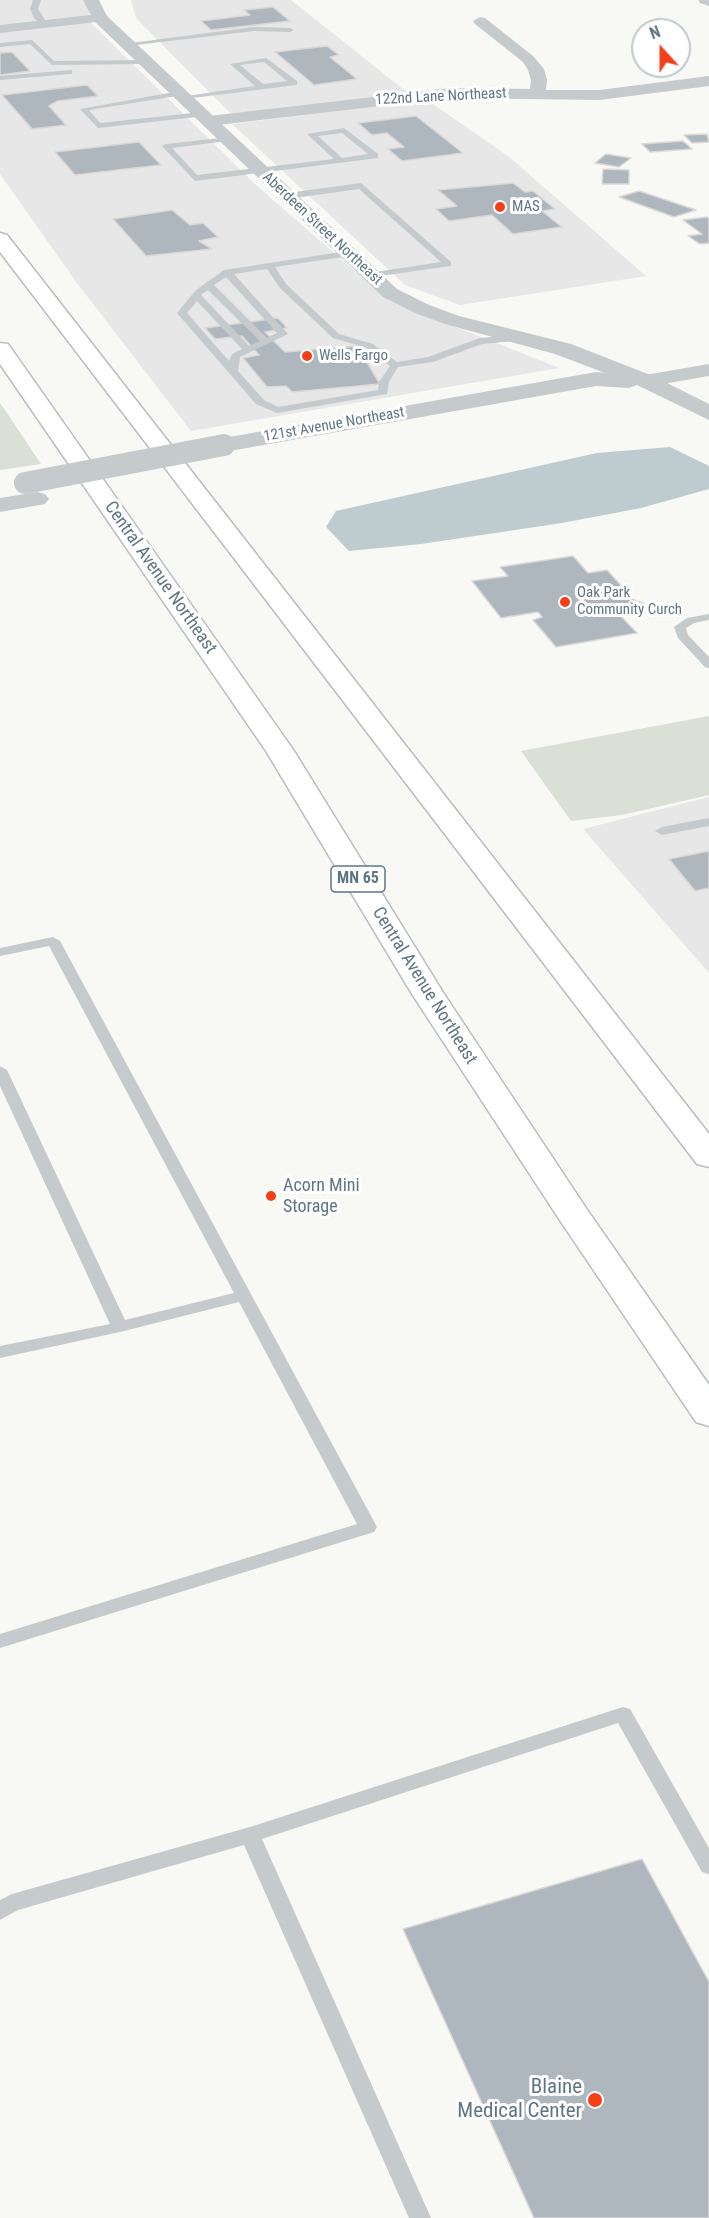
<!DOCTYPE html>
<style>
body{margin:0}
#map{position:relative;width:709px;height:2218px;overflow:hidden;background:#f8f8f5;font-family:"Roboto Condensed",sans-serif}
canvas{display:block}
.north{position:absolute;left:631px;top:18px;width:60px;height:60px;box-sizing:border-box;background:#fff;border:2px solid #bfc8cd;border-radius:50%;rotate:339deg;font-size:16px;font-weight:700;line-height:24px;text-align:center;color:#607583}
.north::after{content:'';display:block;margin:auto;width:21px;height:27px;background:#f43f19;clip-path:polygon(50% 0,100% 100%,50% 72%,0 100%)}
</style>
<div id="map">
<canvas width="709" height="2218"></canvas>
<div class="north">N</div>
</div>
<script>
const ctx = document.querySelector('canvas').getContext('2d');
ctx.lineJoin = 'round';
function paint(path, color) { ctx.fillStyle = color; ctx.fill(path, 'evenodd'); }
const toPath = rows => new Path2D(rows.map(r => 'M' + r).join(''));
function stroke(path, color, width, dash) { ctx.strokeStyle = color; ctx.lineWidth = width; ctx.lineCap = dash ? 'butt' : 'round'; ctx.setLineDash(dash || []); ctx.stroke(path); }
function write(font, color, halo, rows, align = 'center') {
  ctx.font = font + ' "Roboto Condensed",sans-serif'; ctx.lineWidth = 6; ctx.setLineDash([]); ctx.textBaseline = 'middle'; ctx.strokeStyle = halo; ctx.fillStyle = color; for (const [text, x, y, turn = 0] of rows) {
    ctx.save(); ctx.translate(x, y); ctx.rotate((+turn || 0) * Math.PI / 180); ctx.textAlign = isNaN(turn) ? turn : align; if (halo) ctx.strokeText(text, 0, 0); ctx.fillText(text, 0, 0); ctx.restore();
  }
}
const built = toPath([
 [0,0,88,0,90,22,256,185,388,300,559,368,191,431,77,283,0,174],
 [131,0,291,0,408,93,231,114,136,18],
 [427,100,508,156,646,276,460,305,405,285,232,124],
 [709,797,709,973,583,829]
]);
const green = toPath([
 [0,403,7,413,41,464,0,470],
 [709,716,709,795,622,815,571,821,521,751]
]);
const water = toPath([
 [670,447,709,466,709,489,641,508,562,523,421,544,349,551,326,527,336,511,597,453]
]);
const building = toPath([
 [273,7,290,21,211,30,201,21,250,15,244,10,273,7],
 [327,46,339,55,330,57,357,79,314,85,275,52,327,46],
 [12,52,30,71,0,75,0,53,12,52],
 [87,85,98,96,58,101,49,106,66,125,32,129,2,95,87,85],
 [416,116,463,153,402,161,388,149,404,147,387,133,372,135,358,123,416,116],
 [707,134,709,142,692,143,684,135,707,134],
 [683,141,692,149,650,152,642,144,683,141],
 [139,142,161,165,75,175,55,152,139,142],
 [606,154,631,158,619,167,595,163,606,154],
 [603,169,629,170,629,184,602,184,603,169],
 [513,183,525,192,533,191,555,209,542,211,562,227,513,234,492,215,449,221,436,209,457,206,438,190,513,183],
 [639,191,696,210,674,217,619,197,639,191],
 [172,210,190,225,203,223,218,237,199,241,212,249,146,256,113,219,172,210],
 [707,217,709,218,709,243,700,244,688,236,702,234,683,220,707,217],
 [278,318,287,328,265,332,285,352,357,346,380,384,292,392,286,386,267,387,243,358,259,355,242,336,215,339,205,328,278,318],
 [573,556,588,573,607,570,634,600,649,605,638,609,629,607,615,610,637,633,556,647,533,620,542,617,538,612,501,618,472,581,508,576,500,567,573,556],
 [709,851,709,888,695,891,669,859,709,851],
 [642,1859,709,1982,709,2218,534,2218,403,1929,642,1859]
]);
const service = toPath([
 [33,0,41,0,38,9,49,26,43,26,34,18,30,9,33,0],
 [254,27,290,28,294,30,290,32,254,31,127,46,123,44,254,27],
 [32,40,54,61,146,60,150,62,146,64,52,65,30,44,0,47,0,43,32,40],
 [266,58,297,81,297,85,184,99,180,97,255,86,230,64,266,58],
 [264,62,287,81,263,84,240,65,264,62],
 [72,70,72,74,69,74,0,80,0,76,72,70],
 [180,91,183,91,183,95,89,110,100,123,202,112,206,114,205,116,98,128,80,109,180,91],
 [344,128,378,154,378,158,195,181,162,146,166,144,230,137,230,141,227,141,172,148,197,175,334,159,307,134,344,128],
 [342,133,368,154,342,158,318,136,342,133],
 [361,183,451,262,451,266,366,278,364,276,369,273,441,262,359,189,287,199,283,196,287,193,361,183],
 [347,251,350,252,350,256,275,267,286,284,339,334,373,344,397,362,428,357,480,338,516,335,521,338,516,341,482,344,433,362,398,367,389,382,387,394,277,413,256,404,177,313,196,290,224,270,347,251],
 [267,269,280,288,333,338,367,348,390,366,379,382,378,390,278,407,264,400,238,371,240,357,288,334,234,274,267,269],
 [226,277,277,333,267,338,214,285,226,277],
 [208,290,260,341,249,346,201,295,208,290],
 [197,301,242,349,232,354,229,361,187,313,197,301],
 [709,614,709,620,694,623,686,628,688,635,709,657,709,668,705,667,678,638,674,627,687,618,709,614],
 [709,818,709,826,662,835,655,831,662,827,709,818],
 [53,937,60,941,377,1527,374,1532,0,1648,0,1634,357,1524,239,1302,120,1332,0,1358,0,1346,110,1324,0,1086,0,1066,7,1070,125,1320,234,1293,49,946,0,956,0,948,53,937],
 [623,1707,630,1709,709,1848,709,1874,702,1872,618,1723,262,1839,431,2218,409,2218,244,1845,18,1910,0,1920,0,1900,12,1894,250,1827,623,1707]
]);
const minor = toPath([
 [698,0,709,0,709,6,700,3,698,0],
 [100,14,107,18,105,21,0,33,0,25,100,14],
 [480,17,485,18,533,56,544,69,547,80,546,90,599,90,709,76,709,86,599,100,450,98,209,126,201,121,209,116,450,88,530,89,531,80,528,70,523,62,475,24,473,21,480,17],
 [709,364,709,376,645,387,638,385,635,381,638,377,645,375,709,364]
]);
const tertiary = toPath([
 [83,0,99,0,107,16,397,289,429,305,459,316,571,344,653,376,709,404,709,420,637,385,629,388,596,386,224,452,216,450,213,445,216,440,224,438,596,372,605,373,555,354,445,324,415,313,383,297,94,21,83,0],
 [37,492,45,494,49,499,45,504,0,512,0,498,37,492]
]);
const motorway = toPath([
 [0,233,7,235,709,1134,709,1167,697,1164,0,252,0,233],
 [0,343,8,344,294,751,444,994,588,1211,709,1385,709,1426,696,1422,559,1219,412,994,266,751,0,364,0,343]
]);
const tertiaryBridge = toPath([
 [25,483,224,445]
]);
const markers = [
 [500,207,6,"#f43f19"],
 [307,356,6,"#f43f19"],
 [565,602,6,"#f43f19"],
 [271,1196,6,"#f43f19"],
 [595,2100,8,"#f43f19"]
];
const farStreetnames = [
 ["122nd Lane Northeast",441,97,-3],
 ["Aberdeen Street Northeast",322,229,43],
 ["121st Avenue Northeast",334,425,-10]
];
const farPoinames = [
 ["MAS",512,207],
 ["Wells Fargo",319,356],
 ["Oak Park",577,593],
 ["Community Curch",577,610]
];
const shields = [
 [358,879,54]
];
const shieldNames = [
 ["MN 65",358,879]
];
const streetNames = [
 ["Central Avenue Northeast",160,578,55],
 ["Central Avenue Northeast",424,986,58]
];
const poiNames = [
 ["Acorn Mini",283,1186],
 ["Storage",283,1207]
];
const nearPoinames = [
 ["Blaine",582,2088],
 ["Medical Center",582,2112]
];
paint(built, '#e6e7e6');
paint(green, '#dae0d5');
paint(water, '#becbcf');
paint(building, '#aeb7bd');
stroke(building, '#dad9d7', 1.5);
stroke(motorway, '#b9bdc0', 3);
paint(service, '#c5cacd');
paint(minor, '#c5cacd');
paint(tertiary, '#c5cacd');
paint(motorway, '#fff');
stroke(tertiaryBridge, '#c5cacd', 22);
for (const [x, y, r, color] of markers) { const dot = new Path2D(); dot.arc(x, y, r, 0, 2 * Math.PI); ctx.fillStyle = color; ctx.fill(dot); stroke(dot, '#fff', 2); }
write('15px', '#607583', '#fff', farStreetnames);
write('15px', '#607583', '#fff', farPoinames, 'left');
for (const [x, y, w] of shields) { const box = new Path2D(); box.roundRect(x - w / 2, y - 13, w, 26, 4.5); ctx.fillStyle = '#fff'; ctx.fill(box); stroke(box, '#607583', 1.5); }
write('bold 16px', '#607583', null, shieldNames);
write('18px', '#607583', '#fff', streetNames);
write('18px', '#607583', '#fff', poiNames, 'left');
write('21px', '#607583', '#fff', nearPoinames, 'right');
</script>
